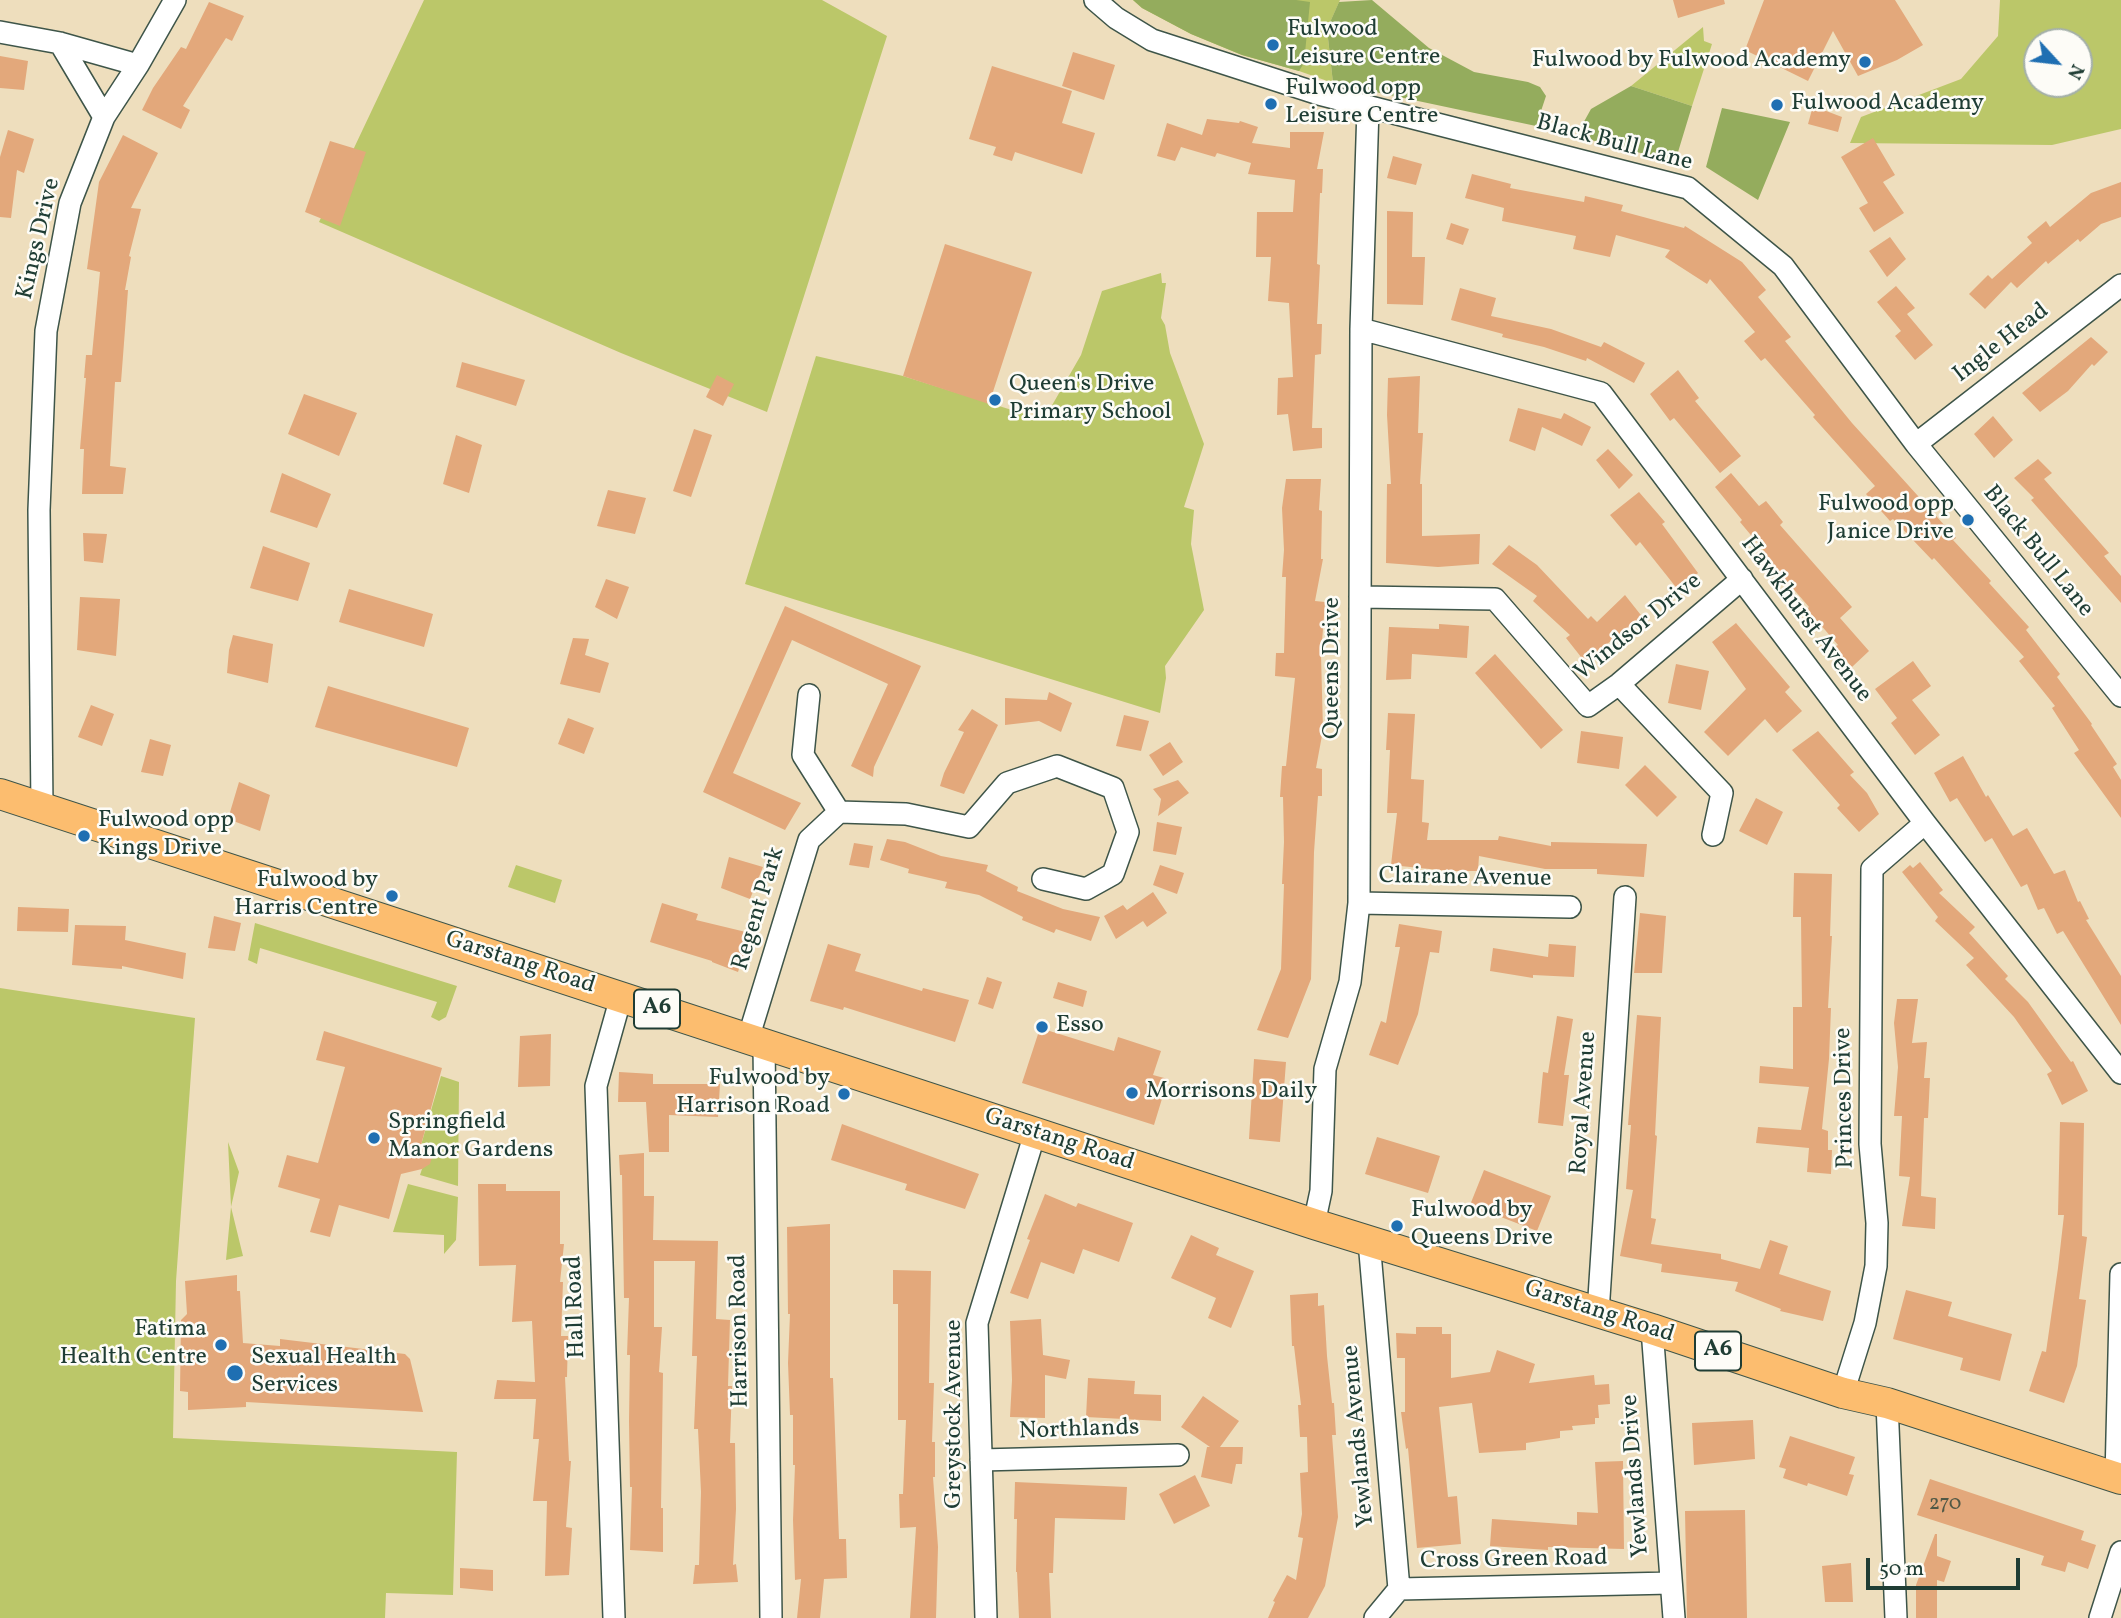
<!DOCTYPE html>
<html>
<head>
<meta charset="utf-8">
<style>
	body { margin:0 }
	#map { position:relative; width:2121px; height:1618px; overflow:hidden; background:#eedebd; font-family:Vollkorn,serif }
	canvas { display:block }
	.north { position:absolute; left:2023px; top:28px; width:70px; height:70px; box-sizing:border-box; background:#fdfcf7; border:2px solid #a4b0a9; border-radius:50%; rotate:117deg; font-size:19px; font-weight:700; line-height:28px; text-align:center; color:#1f3d34 }
	.north::after { content:''; display:block; margin:auto; width:24px; height:32px; background:#1f6fb2; clip-path:polygon(50% 0,100% 100%,50% 72%,0 100%) }
	.scale { position:absolute; left:1866px; top:1558px; width:154px; height:32px; box-sizing:border-box; border:4px solid #1f3d34; border-top:0; padding-left:9px; font-size:21px; line-height:24px; white-space:nowrap; color:#1f3d34; -webkit-text-stroke:5px #fdfcf7; paint-order:stroke }
</style>
</head>
<body>
<div id="map">
<canvas width="2121" height="1618"></canvas>
<div class="north">N</div>
<div class="scale">50 m</div>
</div>
<script>
const ctx = document.querySelector('canvas').getContext('2d');
ctx.lineJoin = 'round';
function fill(path, color) {
  ctx.fillStyle = color;
  ctx.fill(path, 'evenodd');
}
function shape(rows) {
  const path = new Path2D();
  for (const r of rows) {
    path.moveTo(r[0], r[1]);
    for (let i = 2; i < r.length; i += 2) path.lineTo(r[i], r[i + 1]);
  }
  return path;
}
function trace(path, color, width, dash) {
  ctx.strokeStyle = color;
  ctx.lineWidth = width;
  ctx.lineCap = dash ? 'butt' : 'round';
  ctx.setLineDash(dash || []);
  ctx.stroke(path);
}
function drawText(font, color, halo, rows, align = 'center') {
  ctx.font = font + ' Vollkorn,serif';
  ctx.lineWidth = 5;
  ctx.setLineDash([]);
  ctx.textBaseline = 'middle';
  ctx.strokeStyle = halo;
  ctx.fillStyle = color;
  for (const [text, x, y, turn = 0] of rows) {
    ctx.save();
    ctx.translate(x, y);
    ctx.rotate((+turn || 0) * Math.PI / 180);
    ctx.textAlign = isNaN(turn) ? turn : align;
    if (halo) ctx.strokeText(text, 0, 0);
    ctx.fillText(text, 0, 0);
    ctx.restore();
  }
}
const green = shape([
	[424,0,822,0,887,36,767,412,621,353,319,222],
	[1133,0,1340,0,1327,29,1333,83,1299,71,1242,55,1191,34,1142,8],
	[2000,0,2121,0,2121,129,2052,145,1850,143,1861,117,1961,79,1998,36],
	[2037,42,2079,42,2079,84,2037,84],
	[1703,27,1704,41,1712,44,1692,106,1631,86],
	[1161,273,1162,283,1166,283,1161,318,1165,325,1170,353,1204,444,1184,507,1194,510,1191,544,1204,610,1165,666,1166,678,1160,713,745,584,816,356,903,376,1031,416,1047,414,1081,355,1102,291],
	[516,865,562,880,555,903,508,887],
	[255,923,457,986,446,1017,439,1021,431,1017,437,1002,260,948,257,964,248,960],
	[0,988,195,1018,176,1281,173,1438,457,1452,453,1595,386,1593,385,1618,0,1618],
	[441,1076,459,1082,458,1186,420,1175,429,1148,421,1145],
	[228,1142,239,1172,231,1207,243,1256,226,1260,231,1207],
	[408,1184,458,1197,456,1240,444,1254,444,1235,393,1232]
]);
const forest = shape([
	[1133,0,1296,0,1310,2,1304,63,1299,71,1242,55,1191,34,1142,8],
	[1372,0,1429,48,1474,72,1528,82,1540,87,1546,96,1536,126,1333,83,1327,29,1339,2],
	[1631,86,1692,106,1675,162,1576,136,1591,109],
	[1722,108,1790,122,1758,200,1706,167]
]);
const building = shape([
	[1673,0,1724,0,1725,4,1678,18],
	[1764,0,1895,0,1923,45,1897,60,1858,76,1833,31,1808,81,1745,50],
	[209,2,244,16,232,41,226,38,183,106,190,110,181,129,142,110,153,88,181,47,186,49],
	[1073,52,1115,65,1104,100,1062,86],
	[0,56,28,61,24,90,0,88],
	[992,66,1072,91,1062,123,1095,133,1082,174,1015,152,1012,161,993,155,996,147,969,139],
	[1813,106,1842,117,1838,132,1808,124],
	[1207,119,1239,123,1240,121,1258,127,1252,143,1290,148,1290,132,1324,132,1317,169,1323,169,1322,193,1320,193,1317,264,1320,265,1317,324,1322,324,1321,354,1315,355,1312,428,1322,428,1322,448,1293,451,1288,414,1277,415,1278,378,1293,377,1289,303,1268,301,1271,257,1256,257,1257,212,1293,212,1295,180,1248,174,1251,163,1217,153,1215,157,1181,147,1175,161,1157,156,1167,123,1202,135],
	[8,130,34,139,24,173,17,170,11,218,0,217,0,157],
	[123,135,158,153,131,208,141,209,129,256,131,257,125,290,128,290,123,356,121,382,115,382,110,466,126,468,123,494,82,494,84,449,80,449,86,378,84,378,86,355,92,355,100,272,87,269,99,182],
	[1873,138,1895,175,1883,182,1904,213,1874,232,1859,208,1868,203,1841,157],
	[330,141,366,152,340,226,305,212],
	[1393,156,1422,164,1416,185,1387,178],
	[1472,174,1511,184,1510,188,1584,202,1585,196,1623,205,1621,211,1684,228,1685,226,1742,262,1766,290,1758,297,1791,337,1785,341,1852,423,1956,538,1953,540,1991,581,1989,583,2029,627,2026,630,2060,674,2057,677,2092,724,2091,725,2117,764,2113,767,2121,780,2121,818,2074,753,2079,750,2052,708,2055,706,2019,661,2024,657,1934,558,1932,560,1893,519,1890,521,1866,494,1875,486,1813,417,1815,415,1765,358,1761,361,1744,341,1755,332,1710,279,1707,284,1665,257,1670,250,1616,235,1610,257,1573,249,1576,236,1502,221,1504,208,1465,198],
	[2121,182,2121,217,2101,224,2080,242,2078,239,2048,264,2046,261,2017,288,2011,282,1985,309,1969,294,1988,275,1992,279,2032,243,2027,237,2046,221,2050,227,2091,193],
	[1387,211,1413,212,1412,257,1425,257,1423,305,1387,304],
	[1451,223,1469,229,1463,245,1446,239],
	[1890,237,1906,259,1887,277,1869,251],
	[945,244,1032,272,989,404,903,376],
	[1896,286,1915,308,1907,314,1933,345,1915,360,1895,336,1901,331,1877,302],
	[1460,288,1496,298,1491,316,1551,329,1601,347,1604,342,1645,363,1634,383,1587,358,1586,361,1544,347,1502,337,1503,334,1451,320],
	[2091,337,2108,352,2094,366,2092,364,2068,391,2040,412,2022,393],
	[462,362,525,380,516,406,456,387],
	[1678,370,1699,398,1695,401,1741,456,1720,473,1674,418,1670,421,1650,394],
	[717,375,734,384,723,406,706,397],
	[1420,376,1418,433,1423,433,1420,484,1422,484,1422,536,1480,534,1479,564,1438,567,1386,563,1387,484,1391,484,1387,415,1388,378],
	[304,394,357,413,339,456,288,434],
	[1518,408,1561,419,1564,413,1591,427,1582,446,1542,427,1535,451,1509,441],
	[1993,416,2013,440,1994,458,1974,434],
	[694,429,712,435,691,497,673,491],
	[456,435,482,445,469,493,443,484],
	[1608,449,1633,475,1619,489,1596,460],
	[2038,459,2052,473,2044,479,2109,553,2104,556,2121,576,2121,603,2031,500,2034,498,2014,478],
	[282,473,331,494,317,528,270,512],
	[1731,473,1759,506,1766,501,1783,522,1780,525,1852,607,1840,618,1869,651,1852,667,1834,647,1838,645,1807,609,1809,607,1763,554,1765,552,1740,522,1742,520,1715,487],
	[1286,479,1321,479,1319,510,1322,511,1321,559,1323,559,1315,601,1325,602,1321,655,1323,730,1316,768,1322,769,1322,796,1318,796,1314,852,1311,979,1288,1038,1257,1030,1281,969,1284,884,1282,884,1284,842,1283,797,1280,797,1282,766,1286,766,1295,678,1275,676,1276,653,1284,653,1286,577,1282,577,1284,550,1282,508],
	[608,490,646,498,635,534,597,526],
	[1639,492,1665,522,1662,524,1698,573,1679,591,1640,542,1636,546,1610,515],
	[83,533,107,534,103,563,84,561],
	[1509,545,1537,565,1588,619,1591,616,1597,622,1625,595,1644,619,1627,634,1623,631,1585,662,1566,638,1570,635,1533,601,1537,596,1492,564],
	[263,546,310,563,298,601,250,588],
	[606,579,629,587,617,619,595,607],
	[349,589,433,614,424,647,339,622],
	[80,597,120,599,116,656,77,650],
	[785,606,921,666,874,767,873,777,851,766,888,684,792,640,733,773,801,803,785,830,703,792],
	[1736,623,1790,687,1785,692,1802,711,1777,733,1765,719,1728,756,1704,732,1746,689,1712,642],
	[1439,624,1469,626,1467,658,1412,654,1411,679,1386,680,1389,627,1439,629],
	[233,635,273,644,268,683,227,673,229,650],
	[573,638,589,639,585,655,609,663,600,693,560,684],
	[1495,654,1563,730,1541,749,1475,673],
	[1913,661,1931,686,1912,700,1940,735,1915,755,1891,723,1897,718,1875,689],
	[1676,664,1709,671,1701,710,1668,703],
	[328,686,469,728,457,767,315,727],
	[1049,692,1072,703,1061,732,1039,721,1005,725,1005,698,1047,700],
	[91,705,114,714,102,746,78,737],
	[972,709,998,725,964,794,940,786,944,773,964,732,958,730],
	[1388,713,1415,714,1411,779,1424,780,1422,822,1429,823,1427,840,1498,840,1499,836,1551,846,1551,842,1647,844,1644,877,1597,874,1597,869,1545,869,1479,856,1478,871,1449,871,1391,865,1397,813,1387,813,1390,750,1386,750],
	[1124,715,1149,721,1141,751,1116,746],
	[568,718,594,728,584,754,558,744],
	[1581,731,1623,737,1619,769,1577,763],
	[1818,731,1854,772,1850,775,1867,793,1879,814,1859,832,1837,808,1840,805,1792,750],
	[150,739,171,745,163,776,141,772],
	[1170,742,1183,762,1163,776,1149,755],
	[1963,756,1986,797,1988,795,2013,836,2027,828,2054,874,2065,870,2078,902,2080,901,2089,919,2086,920,2121,976,2121,1025,2063,931,2057,934,2044,908,2038,910,2027,884,2021,887,1992,838,1985,842,1957,798,1950,802,1934,773],
	[1645,765,1677,797,1657,817,1625,785],
	[1178,780,1189,793,1158,816,1161,799,1153,789],
	[239,782,270,795,260,831,228,819],
	[1756,798,1783,812,1767,845,1739,831],
	[1157,822,1182,827,1176,855,1153,851],
	[887,839,905,842,941,856,988,865,986,871,1018,887,1017,891,1063,909,1100,917,1091,941,1056,929,1054,933,1022,920,1023,917,979,895,945,888,947,882,908,873,909,869,880,860],
	[854,843,873,846,869,868,849,865],
	[729,857,763,867,750,899,721,888],
	[1920,862,1943,890,1939,893,1975,927,1969,933,2008,976,2005,979,2028,1002,2071,1062,2073,1061,2088,1091,2062,1105,2047,1074,2052,1071,2014,1017,1966,965,1974,958,1935,921,1938,917,1902,872,1910,865,1913,868],
	[1160,865,1184,873,1177,894,1153,885],
	[1794,873,1832,874,1830,936,1832,936,1828,1008,1831,1008,1829,1059,1822,1129,1828,1131,1828,1150,1832,1150,1831,1174,1807,1172,1809,1148,1756,1143,1758,1127,1801,1130,1809,1087,1759,1083,1760,1066,1793,1069,1793,1007,1802,1007,1801,917,1793,917],
	[1153,892,1167,913,1147,927,1143,921,1116,939,1104,916,1123,905,1127,910],
	[662,903,698,914,696,920,750,933,738,972,712,962,712,961,650,942],
	[18,907,69,909,68,932,17,931],
	[1640,913,1666,916,1662,973,1634,973],
	[214,916,241,923,235,951,208,948],
	[1399,924,1442,931,1439,953,1430,952,1418,1014,1398,1065,1369,1055,1381,1021,1386,1023,1400,947,1395,947],
	[75,925,126,926,125,940,186,953,183,979,122,966,122,969,72,965],
	[828,944,861,954,855,971,922,991,923,988,969,1000,955,1042,844,1007,843,1010,810,1001],
	[1549,944,1576,946,1574,977,1533,975,1533,978,1490,971,1493,948,1548,957],
	[987,977,1002,982,993,1009,978,1004],
	[1058,982,1087,991,1083,1007,1053,998],
	[1897,999,1918,999,1912,1043,1927,1042,1924,1078,1930,1078,1928,1118,1924,1118,1921,1196,1936,1198,1935,1229,1902,1226,1910,1177,1899,1176,1902,1116,1894,1116,1898,1067,1894,1023],
	[1637,1015,1661,1017,1655,1135,1657,1136,1651,1218,1656,1219,1651,1244,1721,1254,1721,1259,1760,1269,1770,1240,1788,1246,1779,1274,1831,1291,1823,1321,1780,1311,1781,1309,1735,1291,1738,1282,1661,1272,1662,1264,1620,1256,1633,1190,1626,1189,1631,1125,1628,1125],
	[1557,1016,1573,1019,1564,1075,1569,1075,1563,1126,1538,1123,1543,1072,1548,1073],
	[1040,1028,1114,1051,1118,1037,1161,1051,1153,1075,1168,1079,1154,1125,1022,1083],
	[324,1031,442,1068,421,1145,429,1148,432,1157,430,1164,422,1169,401,1174,389,1219,339,1205,330,1237,310,1232,320,1199,278,1187,287,1155,318,1163,345,1067,316,1060],
	[551,1034,550,1086,518,1087,520,1036],
	[1254,1059,1286,1062,1280,1142,1249,1139],
	[619,1072,653,1074,653,1084,720,1084,718,1117,669,1115,669,1152,649,1152,646,1102,618,1102],
	[2060,1122,2084,1123,2082,1236,2087,1237,2079,1299,2086,1300,2077,1366,2064,1403,2029,1391,2042,1351,2046,1352,2058,1268,2064,1215,2058,1215],
	[842,1124,979,1174,965,1209,905,1190,907,1184,831,1160],
	[1377,1137,1440,1156,1428,1193,1365,1174],
	[644,1153,644,1196,654,1196,653,1240,718,1241,716,1319,730,1320,728,1386,732,1386,730,1443,735,1443,736,1509,733,1565,736,1564,738,1582,693,1584,695,1565,699,1565,701,1492,698,1429,694,1429,697,1356,692,1356,695,1261,654,1261,654,1327,662,1327,659,1372,663,1373,661,1508,663,1508,663,1552,630,1550,632,1487,630,1487,629,1421,630,1355,627,1355,629,1298,624,1298,622,1175,620,1175,619,1155],
	[1484,1170,1551,1196,1537,1231,1470,1205],
	[478,1184,506,1184,506,1191,560,1191,560,1244,564,1244,560,1282,563,1282,561,1336,568,1336,567,1377,565,1377,569,1461,571,1461,566,1527,572,1528,569,1575,545,1576,547,1501,533,1501,539,1439,533,1439,536,1399,494,1399,497,1380,535,1382,532,1321,512,1322,516,1265,479,1266],
	[1045,1194,1076,1207,1078,1203,1133,1223,1119,1262,1083,1249,1074,1274,1041,1262,1028,1299,1010,1293,1030,1240,1027,1239],
	[830,1224,830,1378,833,1378,839,1539,846,1539,847,1578,824,1579,820,1618,797,1618,801,1579,795,1580,793,1520,795,1465,793,1465,793,1415,790,1415,788,1363,790,1314,788,1314,787,1227],
	[1191,1235,1219,1248,1216,1255,1254,1271,1231,1328,1208,1318,1216,1298,1171,1278],
	[893,1270,931,1271,929,1383,934,1383,932,1442,935,1442,935,1477,933,1477,938,1547,936,1618,910,1618,916,1527,900,1528,899,1494,903,1494,906,1420,898,1420,898,1304,893,1304],
	[237,1275,237,1291,240,1291,243,1343,280,1346,280,1339,405,1354,410,1359,423,1412,246,1402,246,1407,188,1410,188,1392,180,1391,181,1320,187,1314,185,1281],
	[1906,1290,1952,1302,1948,1316,2012,1334,2000,1381,1960,1370,1963,1358,1893,1339],
	[1318,1293,1318,1306,1324,1305,1327,1356,1332,1403,1334,1403,1336,1435,1332,1435,1338,1517,1325,1586,1308,1618,1268,1618,1275,1602,1273,1601,1287,1575,1296,1580,1303,1538,1298,1537,1302,1514,1300,1473,1308,1472,1307,1437,1300,1437,1298,1405,1301,1405,1294,1346,1292,1346,1290,1295],
	[1041,1319,1043,1355,1070,1360,1066,1379,1045,1375,1045,1418,1010,1417,1012,1380,1010,1321],
	[1416,1327,1442,1327,1442,1334,1451,1334,1451,1378,1490,1372,1497,1350,1535,1364,1529,1383,1594,1375,1595,1385,1609,1384,1610,1404,1598,1405,1599,1418,1595,1418,1595,1424,1572,1426,1573,1430,1560,1431,1560,1438,1526,1443,1526,1450,1479,1453,1472,1403,1439,1407,1448,1497,1457,1496,1461,1544,1417,1548,1408,1448,1406,1449,1401,1412,1405,1412,1405,1358,1397,1358,1396,1333,1416,1334],
	[1088,1378,1135,1381,1134,1394,1161,1395,1161,1421,1086,1417],
	[1203,1396,1239,1421,1220,1447,1243,1447,1242,1464,1236,1464,1232,1484,1201,1477,1207,1447,1210,1447,1181,1427],
	[1753,1420,1755,1459,1694,1465,1692,1423],
	[1790,1436,1855,1457,1849,1474,1854,1475,1847,1496,1808,1483,1807,1486,1783,1478,1786,1469,1779,1467],
	[1623,1461,1624,1549,1548,1547,1548,1550,1490,1546,1492,1519,1577,1525,1577,1512,1598,1513,1595,1462],
	[1195,1475,1210,1506,1174,1524,1159,1494],
	[1930,1479,2084,1531,2081,1540,2096,1545,2088,1569,2068,1562,2065,1572,2041,1565,2044,1556,1917,1515],
	[1015,1482,1127,1487,1125,1520,1055,1518,1053,1573,1049,1573,1051,1618,1019,1618,1017,1572,1016,1572,1017,1519,1014,1519],
	[1745,1510,1747,1618,1687,1618,1685,1511],
	[1935,1534,1937,1534,1937,1556,1951,1561,1944,1582,1937,1580,1937,1618,1916,1618,1916,1585],
	[1851,1563,1853,1602,1825,1602,1822,1566],
	[460,1568,493,1570,493,1591,460,1588]
]);
const minor = shape([
	[1095,0,1116,18,1152,40,1319,94,1688,188,1783,266,1916,444,2121,696],
	[0,32,60,43,138,65],
	[60,43,104,117],
	[1361,329,1601,393,1925,823,2121,1073],
	[1916,444,2121,285],
	[1360,597,1495,599,1588,706,1619,684,1742,579],
	[1619,684,1722,793,1713,835],
	[809,695,803,755,839,812],
	[42,808,39,510,46,331,70,203,104,117,138,65,175,0],
	[1359,903,1570,907],
	[748,1039,809,840,839,812,906,814,969,827,1007,783,1057,766,1113,788,1128,832,1113,874,1086,889,1043,879],
	[764,1044,771,1618],
	[1314,1224,1321,1191,1325,1069,1350,982,1359,903,1361,329,1368,108],
	[1369,1241,1399,1589,1375,1618],
	[1598,1313,1625,897],
	[1652,1329,1674,1618],
	[1843,1393,1865,1323,1876,1266,1877,1223,1870,1144,1872,869,1925,823],
	[1887,1403,1896,1618],
	[981,1460,1178,1455],
	[2116,1477,2121,1274],
	[1399,1589,1671,1583],
	[614,1618,596,1086,621,997],
	[986,1618,977,1323,1035,1133],
	[2100,1618,2121,1552]
]);
const highway = shape([
	[0,794,1314,1224,1652,1329,1843,1393,1887,1403,2121,1479]
]);
const markers = [
	[1273,45,7,"#1f6fb2"],
	[1865,62,7,"#1f6fb2"],
	[1271,104,7,"#1f6fb2"],
	[1777,105,7,"#1f6fb2"],
	[995,400,7,"#1f6fb2"],
	[1968,520,7,"#1f6fb2"],
	[84,836,7,"#1f6fb2"],
	[392,896,7,"#1f6fb2"],
	[1042,1027,7,"#1f6fb2"],
	[1132,1093,7,"#1f6fb2"],
	[844,1094,7,"#1f6fb2"],
	[374,1138,7,"#1f6fb2"],
	[1397,1226,7,"#1f6fb2"],
	[221,1345,7,"#1f6fb2"],
	[235,1373,9,"#1f6fb2"]
];
const numberNames = [
	["270",1945,1505]
];
const shields = [
	[657,1009,46],
	[1718,1351,46]
];
const shieldNames = [
	["A6",657,1009],
	["A6",1718,1351]
];
const poiNames = [
	["Fulwood",1287,31],
	["Leisure Centre",1287,59],
	["Fulwood by Fulwood Academy",1851,62,"right"],
	["Fulwood opp",1285,90],
	["Leisure Centre",1285,118],
	["Fulwood Academy",1791,105],
	["Queen's Drive",1009,386],
	["Primary School",1009,414],
	["Fulwood opp",1954,506,"right"],
	["Janice Drive",1954,534,"right"],
	["Fulwood opp",98,822],
	["Kings Drive",98,850],
	["Fulwood by",378,882,"right"],
	["Harris Centre",378,910,"right"],
	["Esso",1056,1027],
	["Fulwood by",830,1080,"right"],
	["Harrison Road",830,1108,"right"],
	["Morrisons Daily",1146,1093],
	["Springfield",388,1124],
	["Manor Gardens",388,1152],
	["Fulwood by",1411,1212],
	["Queens Drive",1411,1240],
	["Fatima",207,1331,"right"],
	["Health Centre",207,1359,"right"],
	["Sexual Health",251,1359],
	["Services",251,1387]
];
const streetNames = [
	["Black Bull Lane",1614,144,15],
	["Kings Drive",40,239,-77],
	["Ingle Head",2002,344,-38],
	["Black Bull Lane",2037,552,51],
	["Hawkhurst Avenue",1805,620,53],
	["Windsor Drive",1639,628,-39],
	["Queens Drive",1334,668,-90],
	["Clairane Avenue",1465,879,1],
	["Regent Park",760,909,-73],
	["Garstang Road",520,964,18],
	["Princes Drive",1846,1098,-91],
	["Royal Avenue",1585,1103,-86],
	["Garstang Road",1059,1141,18],
	["Hall Road",577,1307,-92],
	["Garstang Road",1599,1313,18],
	["Harrison Road",741,1331,-91],
	["Greystock Avenue",956,1414,-90],
	["Northlands",1079,1431,-2],
	["Yewlands Avenue",1360,1436,-95],
	["Yewlands Drive",1637,1476,-94],
	["Cross Green Road",1514,1561,-1]
];
fill(green, '#bbc769');
fill(forest, '#94ac5d');
fill(building, '#e3a87b');
trace(minor, '#3e5549', 24);
trace(highway, '#3e5549', 32);
trace(minor, '#fff', 21);
trace(highway, '#fcbd6f', 30);
for (const [x, y, r, color] of markers) {
  const dot = new Path2D();
  dot.arc(x, y, r, 0, 2 * Math.PI);
  ctx.fillStyle = color;
  ctx.fill(dot);
  trace(dot, '#fdfcf7', 2.5);
}
drawText('21px', '#505846', null, numberNames);
for (const [x, y, w] of shields) {
  const box = new Path2D();
  box.roundRect(x - w / 2, y - 19.5, w, 39, 5);
  ctx.fillStyle = '#fdfcf7';
  ctx.fill(box);
  trace(box, '#1f3d34', 2);
}
drawText('bold 23px', '#1f3d34', null, shieldNames);
drawText('24px', '#1f3d34', '#fdfcf7', poiNames, 'left');
drawText('24px', '#1f3d34', '#fdfcf7', streetNames);
</script>
</body>
</html>
